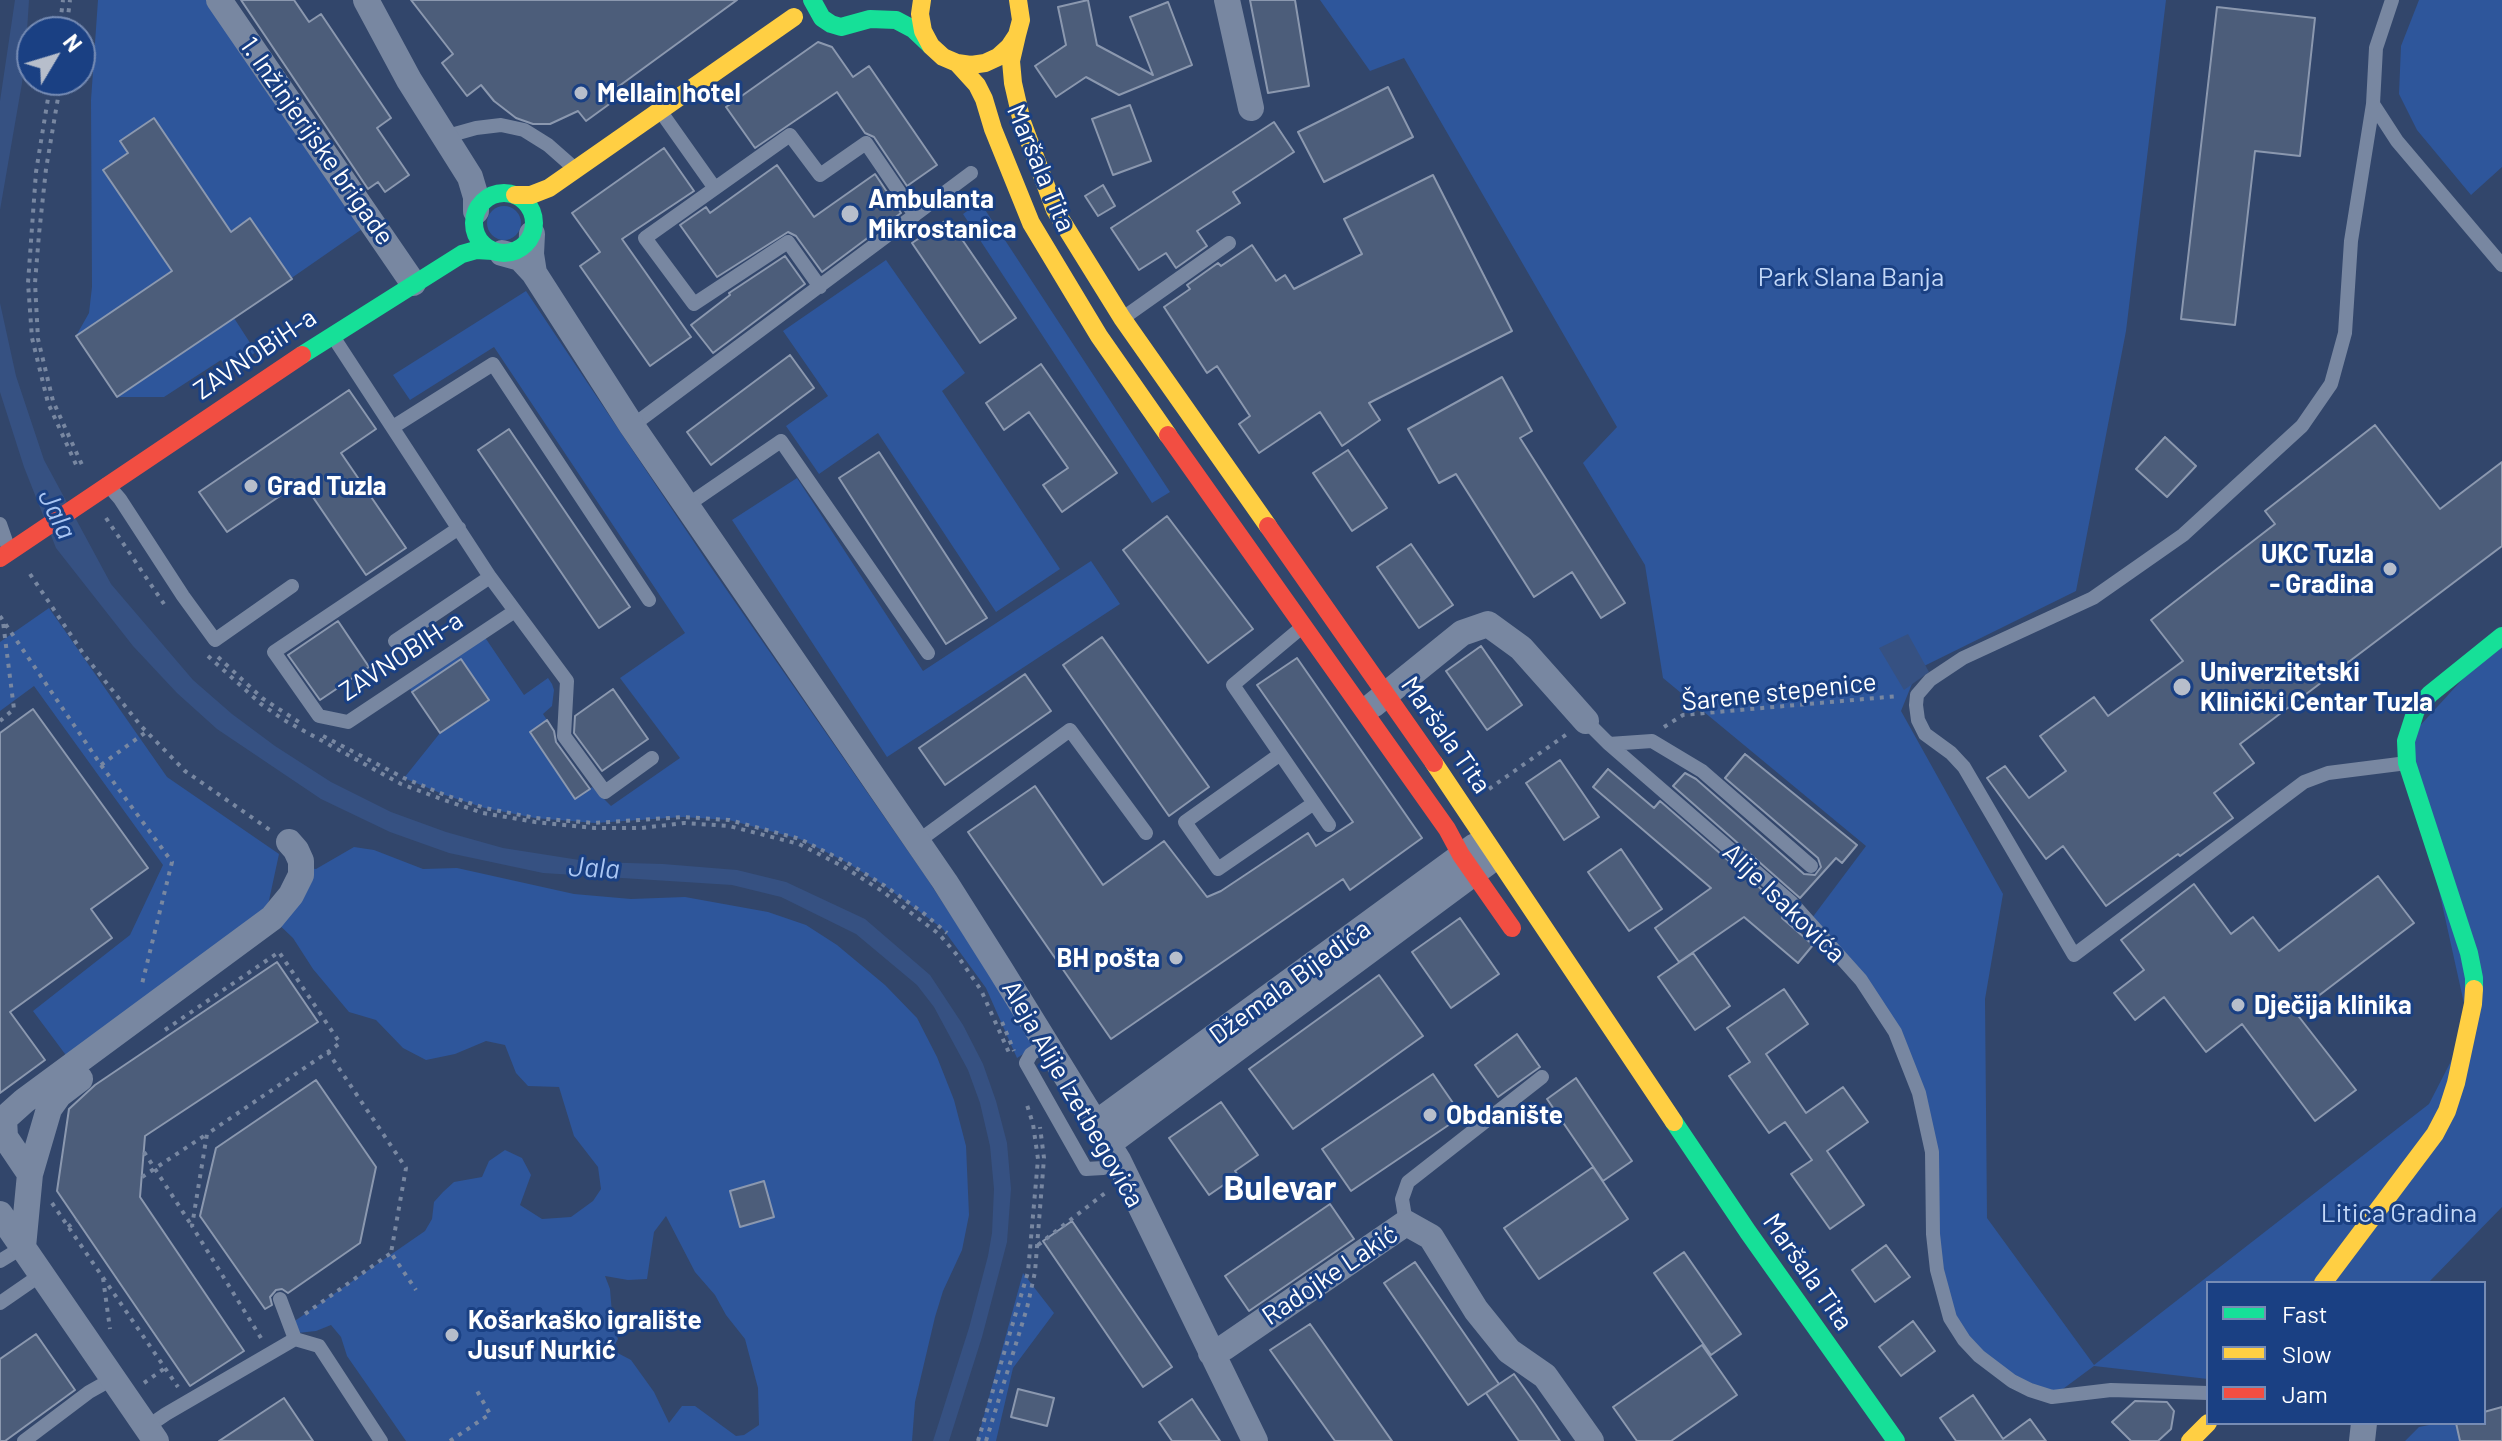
<!DOCTYPE html>
<html>
<head>
<meta charset="utf-8">
<style>
	body { margin:0 }
	#map { position:relative; width:2502px; height:1441px; overflow:hidden; background:#32466b; font-family:Barlow,sans-serif }
	canvas { display:block }
	.legend { position:absolute; left:2206px; top:1281px; width:280px; height:144px; box-sizing:border-box; background:#1a4083; border:2px solid #768cb5; margin:0; padding:10px 14px; list-style:none; font-size:24px; color:#fff }
	.legend li { display:flex; align-items:center; gap:16px; height:40px }
	.legend b { width:40px; border:2px solid #768cb5 }
	.north { position:absolute; left:16px; top:16px; width:80px; height:80px; box-sizing:border-box; background:#1a4083; border:2px solid #768cb5; border-radius:50%; rotate:52deg; font-size:22px; font-weight:700; line-height:32px; text-align:center; color:#fff }
	.north::after { content:''; display:block; margin:auto; width:28px; height:36px; background:#b7becb; clip-path:polygon(50% 0,100% 100%,50% 72%,0 100%) }
</style>
</head>
<body>
<div id="map">
<canvas width="2502" height="1441"></canvas>
<ul class="legend">
<li><b style="height:10px;background:#16e098"></b>Fast</li>
<li><b style="height:10px;background:#ffcf43"></b>Slow</li>
<li><b style="height:10px;background:#f24e42"></b>Jam</li>
</ul>
<div class="north">N</div>
</div>
<script>
const ctx = document.querySelector('canvas').getContext('2d');
ctx.lineJoin = 'round';
function fill(path, color) {
  ctx.fillStyle = color;
  ctx.fill(path, 'evenodd');
}
function shape(rows) {
  const path = new Path2D();
  for (const r of rows) {
    if (r.length === 3) {
      path.moveTo(r[0] + r[2], r[1]);
      path.arc(r[0], r[1], r[2], 0, 2 * Math.PI);
      continue;
    }
    path.moveTo(r[0], r[1]);
    for (let i = 2; i < r.length; i += 2) path.lineTo(r[i], r[i + 1]);
  }
  return path;
}
function trace(path, color, width, dash) {
  ctx.strokeStyle = color;
  ctx.lineWidth = width;
  ctx.lineCap = dash ? 'butt' : 'round';
  ctx.setLineDash(dash || []);
  ctx.stroke(path);
}
function drawText(font, color, halo, rows, align = 'center') {
  ctx.font = font + ' Barlow,sans-serif';
  ctx.lineWidth = 6;
  ctx.setLineDash([]);
  ctx.textBaseline = 'middle';
  ctx.strokeStyle = halo;
  ctx.fillStyle = color;
  for (const [text, x, y, turn = 0] of rows) {
    ctx.save();
    ctx.translate(x, y);
    ctx.rotate((+turn || 0) * Math.PI / 180);
    ctx.textAlign = isNaN(turn) ? turn : align;
    if (halo) ctx.strokeText(text, 0, 0);
    ctx.fillText(text, 0, 0);
    ctx.restore();
  }
}
const green = shape([
	[98,0,207,0,365,227,234,318,256,352,229,371,221,360,164,397,117,397,76,336,89,313,92,287,91,100],
	[1320,0,2166,0,2126,331,2076,591,1918,669,1901,711,2003,894,1985,999,1987,1218,2094,1365,2429,1104,2469,1026,2406,741,2502,636,2502,1207,2428,1283,2208,1283,2208,1379,2094,1366,2052,1397,2030,1390,1964,1340,1937,1270,1932,1152,1895,1032,1809,922,1866,846,1663,678,1645,565,1583,463,1617,427,1404,58,1370,71],
	[2419,0,2502,0,2502,167,2471,195,2417,130,2399,94,2401,46],
	[980,202,1170,492,1152,503,963,214],
	[504,223,17],
	[886,260,965,373,942,391,1060,569,996,612,878,433,819,474,786,426,828,396,783,331],
	[526,291,710,566,926,877,1036,1046,1017,1058,986,988,943,929,885,886,846,862,800,839,729,820,683,817,595,823,535,818,485,808,445,795,404,778,440,733,406,683,482,633,524,695,548,678,552,684,554,690,552,706,543,714,547,720,530,733,575,799,592,787,611,806,680,758,620,678,685,633,494,347,410,400,393,375],
	[797,478,923,671,1091,561,1120,604,887,757,732,520],
	[49,608,167,777,279,854,265,919,71,1062,33,1011,130,935,163,865,34,686,0,711,0,642],
	[354,847,374,850,423,869,457,868,574,894,631,899,685,897,768,912,806,925,837,945,885,985,917,1018,937,1057,954,1100,966,1146,969,1215,962,1250,943,1291,935,1317,915,1402,912,1441,406,1441,347,1356,341,1337,331,1325,316,1331,297,1333,286,1327,425,1231,432,1219,434,1202,443,1192,454,1182,482,1177,489,1161,505,1150,522,1158,531,1175,520,1205,542,1219,571,1217,593,1201,601,1189,598,1167,574,1136,559,1087,528,1086,516,1073,505,1045,486,1041,455,1054,426,1060,403,1048,376,1020,349,1012,313,969,293,938,272,918,301,867,316,869],
	[666,1216,695,1272,715,1295,726,1315,745,1339,758,1388,759,1425,744,1435,736,1436,695,1406,682,1406,669,1423,654,1392,631,1360,612,1350,618,1339,613,1326,610,1289,605,1276,628,1280,647,1279,654,1232],
	[1023,1273,1054,1313,1013,1368,996,1441,977,1441],
	[2439,1423,2456,1423,2460,1441,2405,1441,2419,1427]
]);
const water = shape([
	[15,0,29,0,27,31,22,83,0,210,0,101],
	[0,303,16,376,44,460,111,584,193,680,232,714,275,746,331,782,391,812,446,832,503,848,592,862,663,864,737,870,786,882,865,919,930,975,963,1025,983,1064,996,1101,1007,1143,1011,1189,1007,1242,982,1337,949,1441,933,1441,969,1328,988,1256,992,1233,994,1189,990,1146,980,1103,968,1070,934,1007,917,985,856,934,781,897,732,885,543,873,449,853,390,832,321,799,217,729,177,693,133,646,56,548,24,467,0,392],
	[1908,634,1929,672,1904,690,1879,648]
]);
const building = shape([
	[241,0,294,0,309,22,321,14,391,118,377,128,409,175,385,192,378,182,368,189,241,0],
	[411,0,737,0,615,89,619,97,586,121,578,111,550,124,533,124,516,118,494,101,481,85,467,96,442,63,453,54,411,0],
	[1088,0,1097,45,1153,75,1130,17,1168,2,1192,65,1119,95,1086,77,1056,97,1035,66,1066,45,1058,7,1088,0],
	[1250,0,1295,0,1309,86,1268,93,1250,0],
	[2217,7,2315,18,2300,156,2255,151,2235,325,2181,319,2217,7],
	[818,42,832,47,853,77,869,66,937,165,907,186,874,137,865,133,837,92,755,148,726,107,818,42],
	[1388,87,1413,137,1324,182,1298,132,1388,87],
	[1130,105,1151,161,1113,175,1092,119,1130,105],
	[154,118,231,232,250,218,292,279,117,397,76,336,172,271,103,170,128,153,120,141,154,118],
	[1274,122,1294,152,1233,192,1240,203,1197,231,1207,246,1176,268,1166,253,1139,270,1111,228,1274,122],
	[664,148,694,191,622,239,691,337,650,366,580,266,600,252,572,213,664,148],
	[777,165,814,217,875,174,901,213,822,272,796,236,788,232,717,277,680,225,706,207,710,213,777,165],
	[1433,175,1512,331,1369,403,1380,420,1342,446,1320,412,1259,453,1239,424,1250,416,1217,366,1207,373,1164,307,1190,289,1187,285,1218,263,1221,266,1252,245,1276,281,1285,275,1294,289,1362,254,1344,219,1433,175],
	[1103,185,1115,206,1098,216,1085,196,1103,185],
	[948,219,1016,318,980,343,912,243,948,219],
	[785,256,805,284,713,353,691,325,730,295,729,293,785,256],
	[790,355,814,388,711,465,687,432,790,355],
	[1041,364,1117,473,1062,512,1043,485,1068,468,1029,412,1004,430,986,403,1041,364],
	[1502,377,1532,431,1520,438,1625,603,1601,618,1572,572,1534,597,1456,474,1439,483,1408,429,1502,377],
	[349,390,376,429,341,453,406,548,366,575,302,481,227,532,199,492,349,390],
	[2375,425,2440,509,2502,462,2502,546,2240,744,2254,763,2214,793,2233,818,2180,856,2178,854,2106,906,2063,846,2046,859,1987,778,2005,766,2029,798,2066,771,2040,736,2094,697,2108,716,2183,661,2151,620,2275,524,2265,511,2375,425],
	[509,429,630,607,599,628,478,450,509,429],
	[2165,437,2196,466,2167,497,2136,469,2165,437],
	[1348,450,1387,508,1352,531,1313,473,1348,450],
	[879,452,987,618,946,644,839,478,879,452],
	[1167,516,1253,629,1208,663,1123,550,1167,516],
	[1411,544,1453,605,1419,628,1377,567,1411,544],
	[338,621,369,667,320,700,288,655,338,621],
	[1102,637,1209,787,1169,816,1063,665,1102,637],
	[1481,646,1522,705,1487,730,1446,671,1481,646],
	[1297,658,1422,838,1350,890,1343,879,1111,1039,968,832,1035,786,1103,885,1164,841,1207,897,1221,891,1308,833,1316,846,1353,822,1257,685,1297,658],
	[461,659,489,700,440,733,412,692,461,659],
	[1025,674,1051,711,945,785,919,748,1025,674],
	[613,689,648,739,602,771,574,733,575,716,613,689],
	[33,709,148,868,91,909,112,938,10,1012,45,1060,0,1093,0,733,33,709],
	[547,720,554,731,556,742,590,789,575,799,530,732,547,720],
	[1745,754,1857,845,1842,863,1836,858,1800,898,1673,786,1685,773,1696,779,1804,874,1815,875,1821,867,1818,858,1725,778,1745,754],
	[1560,760,1599,817,1564,840,1526,783,1560,760],
	[1608,769,1654,808,1660,801,1784,909,1787,913,1782,918,1813,945,1798,963,1744,917,1679,962,1655,928,1711,888,1593,787,1608,769],
	[1621,849,1662,909,1629,931,1588,872,1621,849],
	[2378,876,2414,923,2296,1013,2356,1090,2315,1121,2242,1024,2206,1052,2164,997,2135,1020,2114,993,2144,970,2121,940,2194,884,2231,934,2253,917,2279,951,2378,876],
	[1460,918,1499,974,1451,1008,1412,952,1460,918],
	[1693,953,1730,1006,1695,1030,1658,977,1693,953],
	[277,962,318,1022,145,1136,140,1197,244,1351,190,1386,57,1191,69,1109,95,1085,277,962],
	[1379,975,1423,1036,1293,1129,1249,1069,1379,975],
	[1784,989,1808,1024,1766,1054,1806,1113,1843,1087,1868,1122,1827,1151,1864,1205,1830,1229,1791,1174,1812,1160,1785,1122,1769,1133,1729,1076,1750,1062,1727,1028,1784,989],
	[1517,1034,1540,1067,1498,1097,1475,1065,1517,1034],
	[1433,1074,1462,1116,1351,1191,1322,1149,1433,1074],
	[1576,1078,1632,1161,1603,1181,1547,1099,1576,1078],
	[316,1080,376,1167,360,1243,288,1293,282,1289,276,1290,270,1297,272,1305,265,1309,200,1216,216,1148,316,1080],
	[1221,1102,1258,1155,1235,1171,1238,1175,1209,1195,1169,1138,1221,1102],
	[1593,1167,1628,1219,1539,1279,1504,1228,1593,1167],
	[764,1181,774,1217,740,1227,730,1191,764,1181],
	[1330,1204,1354,1239,1249,1311,1225,1276,1330,1204],
	[1072,1221,1172,1367,1143,1387,1043,1241,1072,1221],
	[1886,1245,1910,1277,1875,1302,1852,1270,1886,1245],
	[1684,1252,1741,1334,1711,1355,1654,1273,1684,1252],
	[1415,1262,1499,1384,1468,1405,1384,1283,1415,1262],
	[1913,1321,1935,1351,1901,1376,1879,1347,1913,1321],
	[1310,1324,1392,1441,1335,1441,1270,1350,1310,1324],
	[36,1334,75,1390,5,1441,0,1441,0,1359,36,1334],
	[1702,1345,1737,1395,1671,1441,1637,1441,1613,1407,1702,1345],
	[1514,1374,1536,1405,1560,1441,1519,1441,1486,1393,1514,1374],
	[1018,1389,1054,1398,1047,1426,1011,1417,1018,1389],
	[1973,1395,2003,1439,2030,1419,2046,1441,1956,1441,1940,1418,1973,1395],
	[284,1398,313,1441,219,1441,284,1398],
	[1192,1399,1220,1441,1172,1441,1159,1422,1192,1399],
	[2135,1401,2167,1402,2174,1411,2171,1429,2158,1441,2131,1441,2112,1422,2135,1401],
	[2502,1407,2502,1441,2460,1441,2456,1423,2484,1423,2484,1412,2502,1407]
]);
const path = shape([
	[59,32,63,0],
	[66,32,70,0],
	[51,80,36,172,28,283,32,338,48,403,78,469],
	[61,80,46,169,39,234,35,283,38,339,53,401,83,467],
	[106,518,164,604],
	[30,574,85,656,141,726,185,771,270,830],
	[0,616,101,765,172,862,142,984],
	[208,656,261,704,284,720,401,784,444,800,483,813,535,822,594,828,642,828,684,823,729,826,799,844,844,867,882,891,939,934,957,955,981,990,1010,1055],
	[218,657,262,698,302,724],
	[0,721,14,709,3,622],
	[1664,727,1683,715,1899,696],
	[323,736,404,778,445,795,485,808,535,818,594,823,683,817,729,820,800,839,846,862,885,886,922,912,947,933],
	[101,765,146,732],
	[1489,789,1567,734],
	[1002,1022,1014,1051],
	[165,1030,279,952,340,1043,328,1052],
	[144,1152,192,1226],
	[142,1177,207,1134],
	[52,1203,178,1387],
	[68,1227,77,1220],
	[1038,1245,1109,1190],
	[103,1278,110,1329],
	[305,1314,391,1253],
	[261,1338,192,1226,207,1134,328,1052,406,1168,391,1253,416,1290],
	[144,1383,165,1368],
	[450,1441,490,1414,477,1391],
	[978,1441,1028,1272,1038,1159,1033,1124,1027,1105],
	[986,1441,1027,1308,1035,1272,1044,1158,1040,1127]
]);
const lane = shape([
	[2392,0,2376,48,2373,104,2397,141,2502,265],
	[2373,104,2351,241,2345,333,2331,384,2302,426,2183,535,2093,598,1963,658,1930,680,1917,695,1916,705,1918,720,1925,734,1951,753,1964,767,2074,955,2304,782,2328,773,2407,763],
	[661,112,714,187],
	[444,137,476,128,501,125,524,130,548,145,573,167],
	[820,287,788,242,694,304,645,238,790,135,820,175,866,143,915,215],
	[1123,318,1229,243],
	[334,338,490,577,395,641],
	[632,426,971,173],
	[393,427,493,364,649,600],
	[107,484,120,499,183,596,215,640,292,586],
	[686,506,781,441,928,653],
	[0,524,9,550],
	[459,528,274,652,319,716,348,722,515,611],
	[490,577,567,681,564,736,605,792,652,758],
	[1301,628,1233,685,1329,825],
	[1586,721,1609,744,1791,902,1861,980,1895,1032,1919,1093,1932,1152,1933,1234,1937,1270,1950,1318,1964,1340,1979,1356,2012,1381,2030,1390,2052,1397,2111,1390,2208,1393],
	[1609,744,1652,741,1702,771,1811,866],
	[1279,755,1185,822,1218,869,1314,803],
	[917,842,1070,730,1146,833],
	[1046,1044,1031,1054,1026,1063,1086,1169,1103,1168,1118,1160],
	[1406,1223,1402,1199,1408,1182,1542,1077],
	[0,1261,23,1247],
	[280,1299,295,1339],
	[0,1303,42,1274],
	[147,1427,166,1414,295,1339,319,1346,381,1441],
	[24,1441,89,1392,114,1378]
]);
const street = shape([
	[219,0,413,283],
	[366,0,409,80,470,177,476,197,476,211],
	[1227,0,1251,108],
	[532,234,531,254,534,273],
	[502,253,520,258,534,273,632,426,945,882,1000,969,1118,1160,1255,1441],
	[1373,705,1462,633,1488,624,1521,648,1586,721],
	[1095,1124,1475,846],
	[1108,1144,1487,863],
	[30,1174,5,1137,4,1119,24,1101,272,918,291,895,301,875,301,861,296,850,289,842],
	[0,1214,156,1441],
	[23,1247,30,1174,49,1109,59,1095,80,1079],
	[1211,1353,1225,1347,1406,1223,1431,1237,1476,1310,1509,1351,1545,1376,1591,1441],
	[2362,1441,2364,1423]
]);
const fast = shape([
	[812,0,822,18,831,24,841,27,870,19,896,20,913,29,931,46],
	[504,223,30],
	[302,355,462,254,476,250,493,251],
	[2474,989,2474,978,2469,953,2407,763,2406,741,2416,710,2430,694,2502,636],
	[1674,1122,1748,1232,1896,1441]
]);
const slow = shape([
	[922,0,920,14,923,31,931,46,943,57,957,63,971,65,985,63,998,57,1009,47,1017,35,1021,20,1018,0],
	[1017,35,1011,61,1013,83,1022,122,1055,210,1122,318,1268,526],
	[957,63,977,85,984,99,993,129,1031,223,1099,336,1168,435],
	[515,195,531,195,549,188,794,17],
	[1434,763,1674,1122],
	[2323,1283,2435,1134,2447,1111,2456,1083,2473,1004,2474,989],
	[2190,1441,2208,1423]
]);
const jam = shape([
	[1168,435,1447,829,1461,855,1512,928],
	[1268,526,1434,763],
	[0,558,302,355]
]);
const markers = [
	[581,93,8,"#b7becb"],
	[850,214,10,"#b7becb"],
	[251,486,8,"#b7becb"],
	[2390,569,8,"#b7becb"],
	[2182,687,10,"#b7becb"],
	[1176,958,8,"#b7becb"],
	[2238,1005,8,"#b7becb"],
	[1430,1115,8,"#b7becb"],
	[452,1335,8,"#b7becb"]
];
const poiNames = [
	["Mellain hotel",597,93],
	["Ambulanta",868,199],
	["Mikrostanica",868,229],
	["Grad Tuzla",267,486],
	["UKC Tuzla",2374,554,"right"],
	["- Gradina",2374,584,"right"],
	["Univerzitetski",2200,672],
	["Klinički Centar Tuzla",2200,702],
	["BH pošta",1160,958,"right"],
	["Dječija klinika",2254,1005],
	["Obdanište",1446,1115],
	["Košarkaško igralište",468,1320],
	["Jusuf Nurkić",468,1350]
];
const streetNames = [
	["1. Inžinjerijske brigade",317,141,55],
	["Maršala Tita",1041,168,67],
	["ZAVNOBiH-a",255,354,-34],
	["ZAVNOBIH-a",401,656,-33],
	["Šarene stepenice",1779,692,-6],
	["Maršala Tita",1446,735,55],
	["Alije Isakovića",1784,903,44],
	["Džemala Bijedića",1290,982,-36],
	["Aleja Alije Izetbegovića",1073,1094,60],
	["Maršala Tita",1808,1272,55],
	["Radojke Lakić",1330,1275,-34]
];
const parkNames = [
	["Park Slana Banja",1851,277],
	["Litica Gradina",2399,1213]
];
const waterNames = [
	["Jala",57,514,64],
	["Jala",594,868,3]
];
const districtNames = [
	["Bulevar",1280,1189]
];
fill(green, '#2e569b');
fill(water, '#365182');
fill(building, '#4c5d7a');
trace(building, '#8b98af', 2);
trace(path, '#7887a1', 4, [4, 6]);
trace(lane, '#7887a1', 14);
trace(street, '#7887a1', 26);
trace(fast, '#16e098', 18);
trace(slow, '#ffcf43', 18);
trace(jam, '#f24e42', 18);
for (const [x, y, r, color] of markers) {
  const dot = new Path2D();
  dot.arc(x, y, r, 0, 2 * Math.PI);
  ctx.fillStyle = color;
  ctx.fill(dot);
  trace(dot, '#1a4083', 3);
}
drawText('bold 26px', '#fff', '#1a4083', poiNames, 'left');
drawText('26px', '#fff', '#1a4083', streetNames);
drawText('26px', '#c3d8f8', '#1a4083', parkNames);
drawText('italic 28px', '#aac6f3', '#1a4083', waterNames);
drawText('bold 34px', '#fff', '#1a4083', districtNames);
</script>
</body>
</html>
